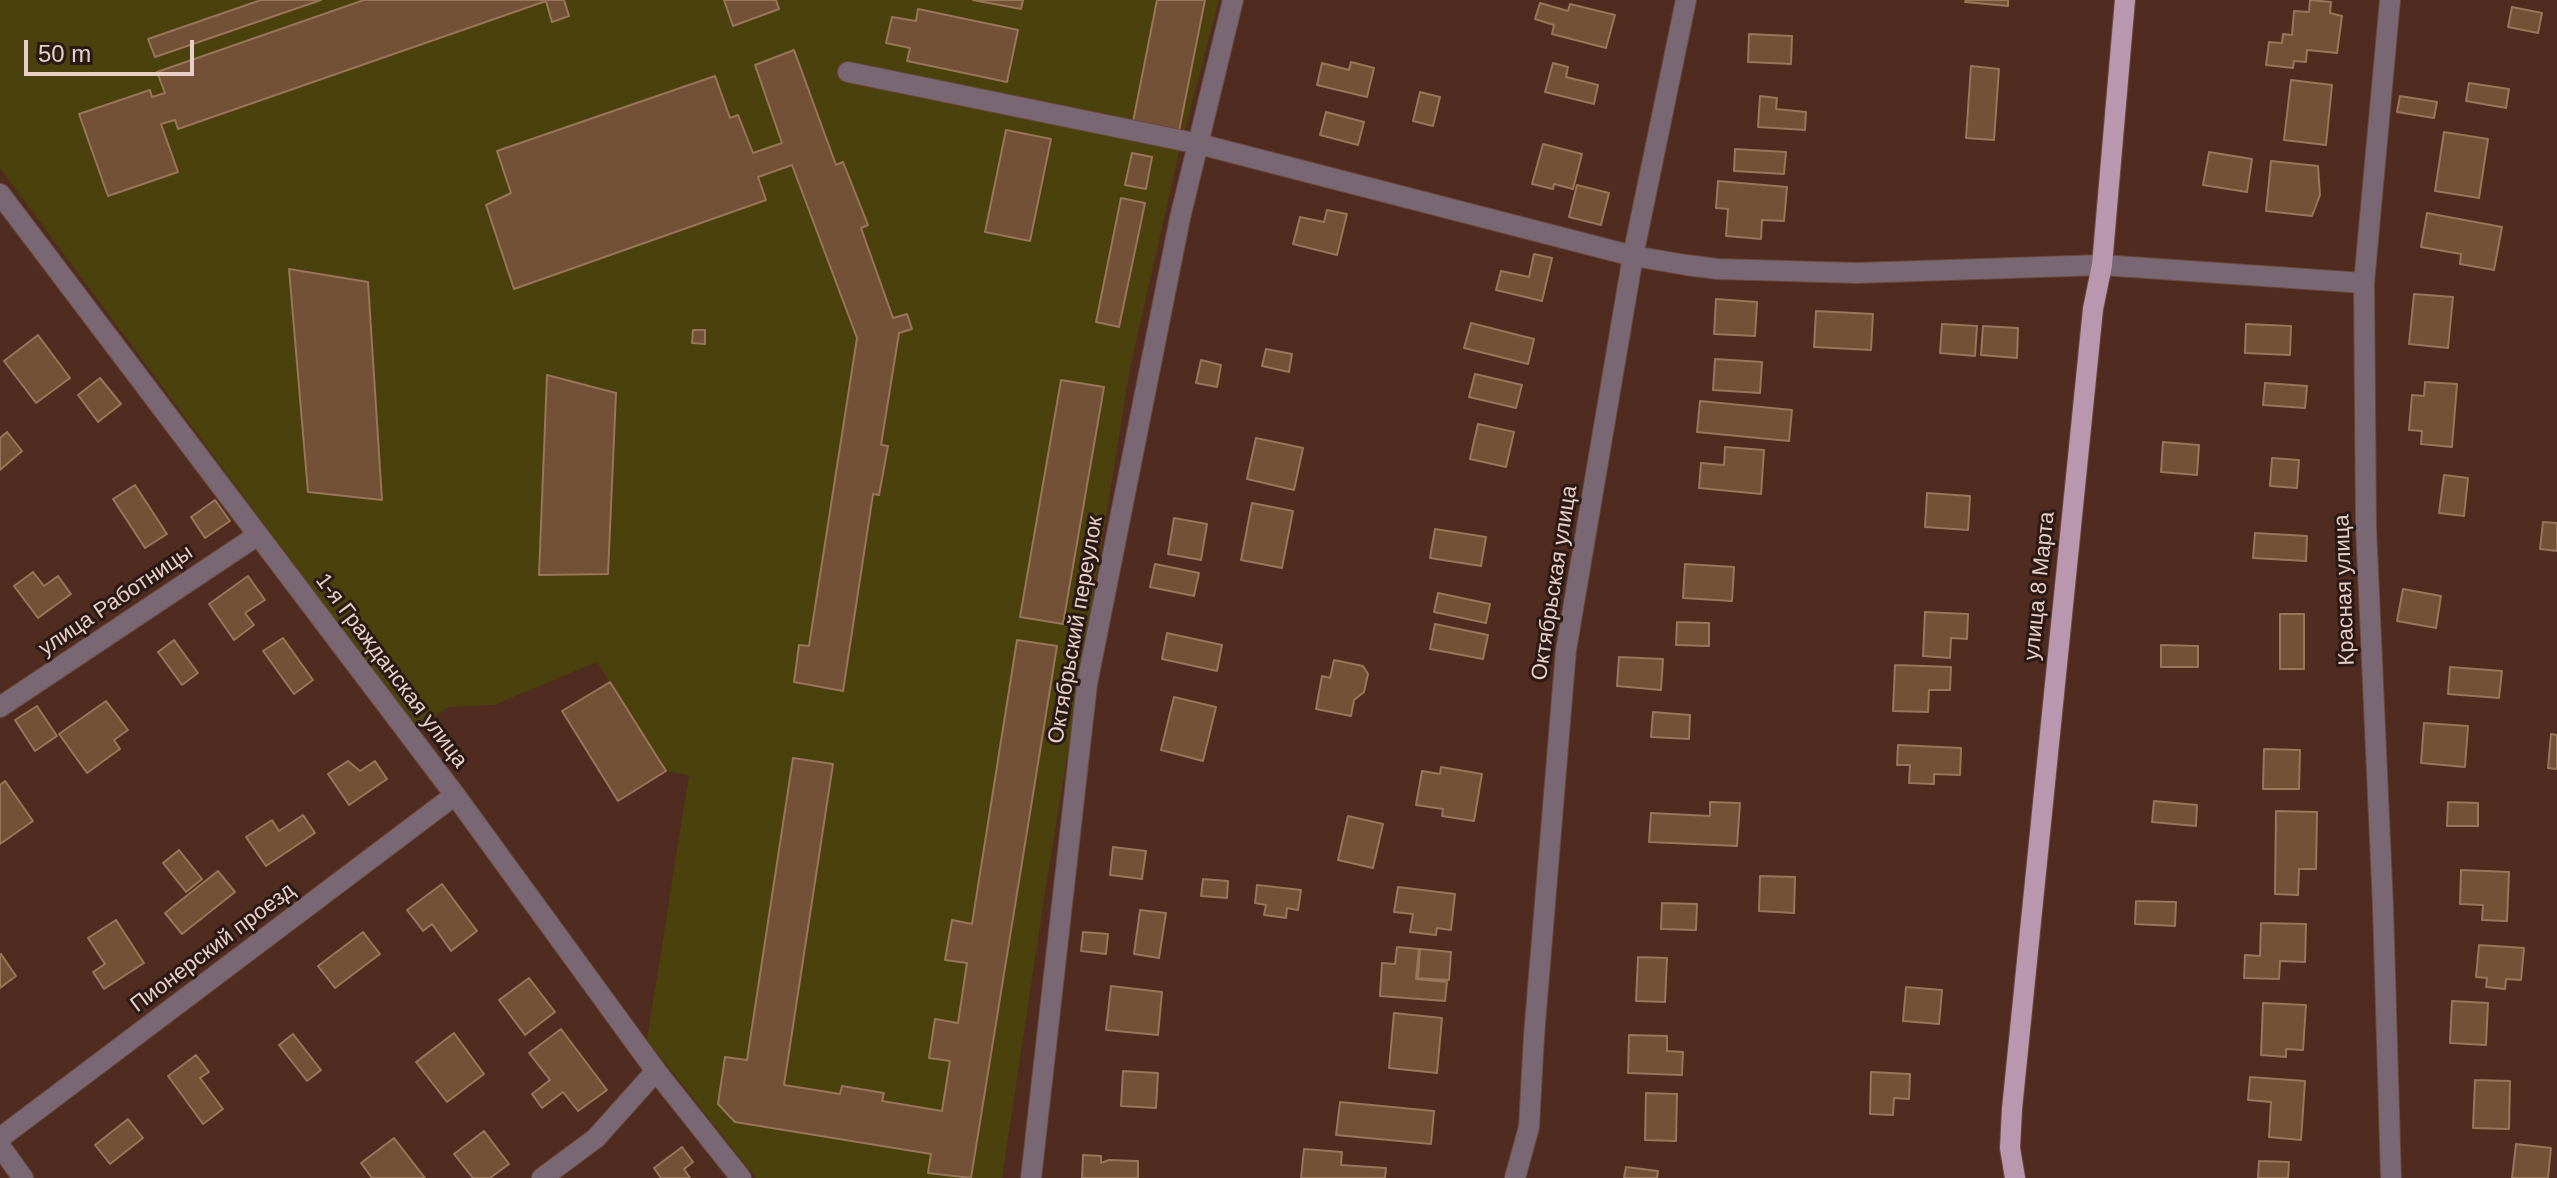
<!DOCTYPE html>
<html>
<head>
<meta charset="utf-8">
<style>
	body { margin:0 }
	#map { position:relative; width:2557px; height:1178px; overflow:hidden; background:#502b1f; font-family:Helvetica,sans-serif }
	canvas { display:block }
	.scale { position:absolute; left:24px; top:40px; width:170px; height:36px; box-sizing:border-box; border:4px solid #e7cec6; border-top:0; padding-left:10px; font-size:24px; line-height:28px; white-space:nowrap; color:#e7cec6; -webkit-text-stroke:6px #2a1914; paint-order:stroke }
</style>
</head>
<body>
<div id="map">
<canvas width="2557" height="1178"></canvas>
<div class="scale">50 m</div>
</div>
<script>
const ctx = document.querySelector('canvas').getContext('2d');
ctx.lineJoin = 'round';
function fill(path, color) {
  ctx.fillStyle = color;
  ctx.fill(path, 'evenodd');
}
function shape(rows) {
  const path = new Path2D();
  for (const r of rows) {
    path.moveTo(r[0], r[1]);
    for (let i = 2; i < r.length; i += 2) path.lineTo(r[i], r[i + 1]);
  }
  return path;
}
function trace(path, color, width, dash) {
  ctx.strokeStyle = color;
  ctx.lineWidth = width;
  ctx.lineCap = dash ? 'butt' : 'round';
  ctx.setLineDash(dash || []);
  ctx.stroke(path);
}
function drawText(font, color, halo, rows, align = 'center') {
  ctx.font = font + ' Helvetica,sans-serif';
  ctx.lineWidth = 6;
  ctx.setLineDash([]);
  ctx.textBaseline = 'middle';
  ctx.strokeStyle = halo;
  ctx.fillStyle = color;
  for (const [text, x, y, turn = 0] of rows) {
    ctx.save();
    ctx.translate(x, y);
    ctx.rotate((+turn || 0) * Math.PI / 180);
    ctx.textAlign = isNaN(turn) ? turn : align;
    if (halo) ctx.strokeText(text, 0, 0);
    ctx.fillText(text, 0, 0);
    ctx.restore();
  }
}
const green = shape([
	[0,0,1219,0,1178,157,1130,368,1044,899,1002,1178,756,1178,647,1040,689,775,666,771,597,662,494,705,448,707,417,730,0,168]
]);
const building = shape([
	[261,0,321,0,155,57,148,39,261,0],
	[364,0,564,0,569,16,552,22,546,1,178,129,175,120,161,124,178,172,108,196,79,114,150,90,152,97,165,93,157,72,364,0],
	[724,0,776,0,779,9,733,26,724,0],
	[973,0,1023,0,1021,9,973,0],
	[1157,0,1205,0,1179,131,1133,122,1157,0],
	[1966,0,2008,0,2008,6,1965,2,1966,0],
	[2310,0,2331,2,2330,13,2342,16,2337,53,2307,50,2306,62,2294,61,2293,68,2266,65,2269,42,2282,43,2283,34,2292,35,2294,11,2309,12,2310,0],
	[1540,3,1568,11,1570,4,1615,15,1606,48,1552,34,1554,25,1535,19,1540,3],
	[2512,7,2542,13,2538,33,2508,27,2512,7],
	[918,9,1018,30,1007,82,907,61,910,48,886,43,892,17,916,21,918,9],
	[1749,34,1792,36,1791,64,1748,62,1749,34],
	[794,50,836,165,843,162,868,225,861,228,893,318,907,314,912,329,899,333,881,445,888,446,879,495,873,494,843,691,794,682,799,645,809,646,857,338,792,165,758,177,766,200,514,289,486,205,511,193,497,151,715,76,730,118,738,115,753,153,782,143,755,65,794,50],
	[1351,62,1374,68,1367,97,1317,85,1322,63,1349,70,1351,62],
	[1553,63,1568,67,1566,77,1598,85,1594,104,1545,92,1553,63],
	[1971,66,1999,69,1994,140,1966,138,1971,66],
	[2291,80,2332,85,2326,145,2284,140,2291,80],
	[2469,83,2509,89,2506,108,2466,101,2469,83],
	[1420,92,1440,97,1433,126,1413,121,1420,92],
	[1760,96,1777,98,1776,109,1806,112,1805,130,1758,127,1760,96],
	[2400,96,2437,102,2434,118,2397,112,2400,96],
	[1326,112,1364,122,1358,145,1320,135,1326,112],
	[1006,130,1051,139,1030,241,985,232,1006,130],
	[2444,132,2488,139,2479,198,2435,191,2444,132],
	[1543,144,1582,154,1573,189,1554,184,1553,189,1532,184,1543,144],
	[1735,149,1786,152,1784,174,1734,171,1735,149],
	[2209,152,2252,159,2247,192,2203,185,2209,152],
	[1132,153,1152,157,1146,189,1125,185,1132,153],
	[2271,161,2318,166,2320,195,2312,216,2266,211,2271,161],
	[1718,181,1787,187,1784,221,1762,220,1761,239,1726,236,1728,209,1716,208,1718,181],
	[1577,185,1609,193,1601,225,1569,217,1577,185],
	[1121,198,1145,203,1119,327,1096,322,1121,198],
	[1327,210,1347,214,1337,255,1293,244,1300,217,1324,222,1327,210],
	[2427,213,2502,227,2494,270,2460,264,2461,254,2421,247,2427,213],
	[1534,254,1552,258,1542,301,1496,290,1501,271,1529,277,1534,254],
	[289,269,368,282,382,500,308,492,289,269],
	[2414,294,2453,297,2448,348,2409,344,2414,294],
	[1716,299,1757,302,1755,336,1714,334,1716,299],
	[1816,311,1873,314,1871,350,1814,347,1816,311],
	[1471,323,1534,339,1528,364,1464,348,1471,323],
	[1942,324,1977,326,1975,356,1940,353,1942,324],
	[2246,324,2291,326,2290,355,2245,353,2246,324],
	[1983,326,2018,328,2017,358,1981,355,1983,326],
	[693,330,705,330,705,344,692,343,693,330],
	[38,335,70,378,36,403,4,361,38,335],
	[1266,349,1292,354,1289,372,1262,366,1266,349],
	[1715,359,1762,362,1760,393,1713,390,1715,359],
	[1201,360,1221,365,1217,387,1196,383,1201,360],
	[1475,374,1522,385,1516,408,1469,397,1475,374],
	[547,375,616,393,608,574,539,575,547,375],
	[100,378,121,404,98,422,78,395,100,378],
	[1061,380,1104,387,1063,624,1020,617,1061,380],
	[2425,382,2457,384,2452,447,2421,444,2422,431,2409,430,2412,395,2424,396,2425,382],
	[2265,383,2307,386,2305,408,2263,405,2265,383],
	[1700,401,1792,410,1789,441,1697,432,1700,401],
	[1478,424,1514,432,1506,467,1470,459,1478,424],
	[7,432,22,451,0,470,0,438,7,432],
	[1256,438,1303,448,1294,490,1247,479,1256,438],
	[2163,442,2199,445,2197,475,2161,472,2163,442],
	[1725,447,1764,450,1761,494,1699,488,1701,463,1724,465,1725,447],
	[2272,458,2299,460,2297,488,2270,486,2272,458],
	[2444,475,2468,478,2464,516,2439,513,2444,475],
	[135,485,167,534,145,548,113,499,135,485],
	[1927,493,1970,496,1968,530,1925,527,1927,493],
	[215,500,230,521,205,538,191,517,215,500],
	[1252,503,1293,511,1282,568,1241,560,1252,503],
	[1174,518,1207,524,1201,560,1168,554,1174,518],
	[2543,522,2557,523,2557,551,2540,549,2543,522],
	[1435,529,1486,537,1481,566,1430,558,1435,529],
	[2255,533,2307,536,2306,561,2253,558,2255,533],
	[1155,564,1199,573,1194,596,1150,587,1155,564],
	[1685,564,1734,567,1732,601,1683,598,1685,564],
	[33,572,44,586,58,576,71,594,38,618,14,586,33,572],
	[248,576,265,600,245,613,254,625,234,640,209,604,248,576],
	[2403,589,2441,596,2436,628,2397,621,2403,589],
	[1438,593,1490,604,1486,623,1434,612,1438,593],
	[1925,612,1968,614,1967,639,1951,638,1950,658,1923,656,1925,612],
	[2280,614,2304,614,2304,669,2280,669,2280,614],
	[1677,622,1709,623,1709,646,1676,645,1677,622],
	[1435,624,1488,635,1483,659,1430,649,1435,624],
	[1167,633,1222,645,1217,671,1162,659,1167,633],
	[283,638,313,680,294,694,263,651,283,638],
	[174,640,198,673,182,685,158,652,174,640],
	[1017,640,1057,646,971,1178,928,1173,931,1154,735,1122,718,1104,725,1057,747,1060,793,758,833,764,784,1085,840,1094,842,1086,884,1093,882,1101,942,1111,950,1061,929,1058,935,1019,958,1023,967,963,945,960,952,920,972,924,1017,640],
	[2161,645,2198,646,2198,667,2161,667,2161,645],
	[1619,657,1663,659,1661,690,1617,686,1619,657],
	[1334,660,1363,666,1368,674,1364,692,1354,700,1351,716,1316,709,1322,676,1330,678,1334,660],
	[1895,665,1951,667,1950,690,1929,690,1928,712,1893,711,1895,665],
	[2450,667,2502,671,2499,698,2448,694,2450,667],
	[610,682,666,771,618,801,562,711,610,682],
	[1174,697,1216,707,1203,761,1161,750,1174,697],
	[106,701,128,730,114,740,120,749,87,773,59,734,106,701],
	[37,706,57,736,35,751,15,720,37,706],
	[1653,712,1690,715,1689,739,1651,737,1653,712],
	[2424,723,2468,726,2465,767,2421,763,2424,723],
	[2551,734,2557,735,2557,769,2548,768,2551,734],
	[1898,745,1961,748,1960,775,1934,774,1934,784,1909,783,1910,765,1897,765,1898,745],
	[2264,749,2300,750,2299,789,2263,789,2264,749],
	[348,761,360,771,375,761,387,779,349,805,328,774,348,761],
	[1441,767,1482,774,1474,821,1442,816,1443,809,1416,805,1422,771,1440,774,1441,767],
	[5,781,33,821,0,844,0,785,5,781],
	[2154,801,2197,805,2196,826,2152,822,2154,801],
	[1710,802,1740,803,1737,846,1649,842,1651,813,1710,816,1710,802],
	[2448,802,2478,803,2478,826,2447,826,2448,802],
	[2276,811,2317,812,2316,869,2299,869,2298,895,2275,894,2276,811],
	[303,815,315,833,266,866,246,837,272,820,279,831,303,815],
	[1348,816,1383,824,1373,868,1338,860,1348,816],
	[1113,847,1146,851,1142,879,1110,875,1113,847],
	[179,850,202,879,186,892,163,863,179,850],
	[2461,870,2509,872,2507,921,2482,920,2483,905,2460,904,2461,870],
	[218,871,235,892,182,934,165,913,218,871],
	[1760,876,1795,877,1794,913,1759,911,1760,876],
	[1203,879,1228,881,1227,898,1201,896,1203,879],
	[442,884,477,931,451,951,432,924,423,931,407,910,442,884],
	[1257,885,1301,890,1298,910,1287,908,1286,918,1264,915,1266,905,1255,903,1257,885],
	[1398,887,1455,894,1451,930,1437,928,1436,935,1410,932,1413,914,1394,912,1398,887],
	[2136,901,2176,902,2175,926,2135,924,2136,901],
	[1662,903,1697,904,1696,930,1661,929,1662,903],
	[1140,910,1166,913,1159,958,1134,954,1140,910],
	[116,920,144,963,104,989,93,972,105,964,88,938,116,920],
	[2261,923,2306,924,2305,962,2280,961,2279,979,2244,978,2245,955,2260,956,2261,923],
	[363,932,380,954,335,988,318,966,363,932],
	[1083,932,1108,934,1106,954,1081,951,1083,932],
	[2479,945,2524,948,2521,980,2506,979,2505,989,2486,987,2487,978,2476,977,2479,945],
	[1397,947,1419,949,1416,979,1447,982,1445,1001,1380,996,1382,963,1395,964,1397,947],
	[1420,949,1451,952,1449,980,1418,978,1420,949],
	[1,954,16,976,0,988,0,955,1,954],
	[1638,957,1667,958,1665,1002,1636,1001,1638,957],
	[529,978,555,1012,525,1035,499,1000,529,978],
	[1111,986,1162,992,1158,1035,1106,1030,1111,986],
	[1906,987,1942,990,1939,1024,1903,1021,1906,987],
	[2452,1001,2488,1003,2486,1045,2450,1043,2452,1001],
	[2263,1003,2306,1005,2303,1050,2286,1049,2286,1057,2261,1055,2263,1003],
	[1394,1013,1442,1018,1437,1073,1389,1068,1394,1013],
	[561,1029,607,1090,578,1111,563,1092,542,1108,532,1094,550,1080,529,1053,561,1029],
	[454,1033,484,1074,447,1102,416,1062,454,1033],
	[293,1034,321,1070,307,1081,279,1045,293,1034],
	[1629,1035,1667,1036,1667,1051,1683,1052,1682,1075,1628,1073,1629,1035],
	[196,1055,209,1072,200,1078,223,1109,203,1124,168,1076,196,1055],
	[1123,1071,1158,1073,1156,1108,1121,1106,1123,1071],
	[1871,1072,1910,1074,1909,1099,1894,1098,1893,1115,1870,1114,1871,1072],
	[2250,1077,2305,1081,2301,1140,2269,1137,2271,1102,2248,1100,2250,1077],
	[2475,1080,2510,1081,2509,1129,2473,1128,2475,1080],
	[1646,1093,1677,1094,1676,1141,1645,1140,1646,1093],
	[1340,1102,1434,1111,1431,1144,1336,1135,1340,1102],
	[128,1119,143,1138,110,1164,95,1145,128,1119],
	[484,1131,509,1164,490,1178,473,1178,454,1154,484,1131],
	[394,1138,425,1178,372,1178,361,1163,394,1138],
	[2516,1144,2551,1148,2548,1178,2512,1178,2516,1144],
	[682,1147,693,1162,684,1169,690,1178,661,1178,654,1168,682,1147],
	[1304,1149,1342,1152,1341,1165,1386,1168,1385,1178,1301,1178,1304,1149],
	[1083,1155,1101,1156,1101,1163,1109,1160,1138,1161,1138,1178,1082,1178,1083,1155],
	[2259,1161,2289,1162,2288,1178,2258,1178,2259,1161],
	[1626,1167,1658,1171,1657,1178,1624,1178,1626,1167]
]);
const minor = shape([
	[2390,0,2364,283,2366,527,2383,907,2391,1178],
	[848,72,1199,144,1633,256,1686,265,1718,269,1857,273,2102,265,2364,283],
	[0,194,455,795,656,1071,741,1178],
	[0,707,258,535],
	[0,1138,455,795],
	[0,1146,23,1178],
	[542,1178,596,1138,656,1071],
	[1031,1178,1087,684,1180,218,1233,0],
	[1515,1178,1529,1127,1534,1036,1566,650,1633,256,1686,0]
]);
const major = shape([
	[2015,1178,2010,1148,2012,1109,2093,309,2102,265,2125,0]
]);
const streetNames = [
	["Октябрьская улица",1555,583,-81],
	["улица 8 Марта",2040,586,-84],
	["Красная улица",2345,590,-92],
	["улица Работницы",116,601,-34],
	["Октябрьский переулок",1076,630,-80],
	["1-я Гражданская улица",391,671,53],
	["Пионерский проезд",213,948,-37]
];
fill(green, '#4b410c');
fill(building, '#725137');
trace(building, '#99755a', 2);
trace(minor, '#6b483d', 22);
trace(major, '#6b483d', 22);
trace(minor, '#796873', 20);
trace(major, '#b998af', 20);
drawText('22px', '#e7cec6', '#2a1914', streetNames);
</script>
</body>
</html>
